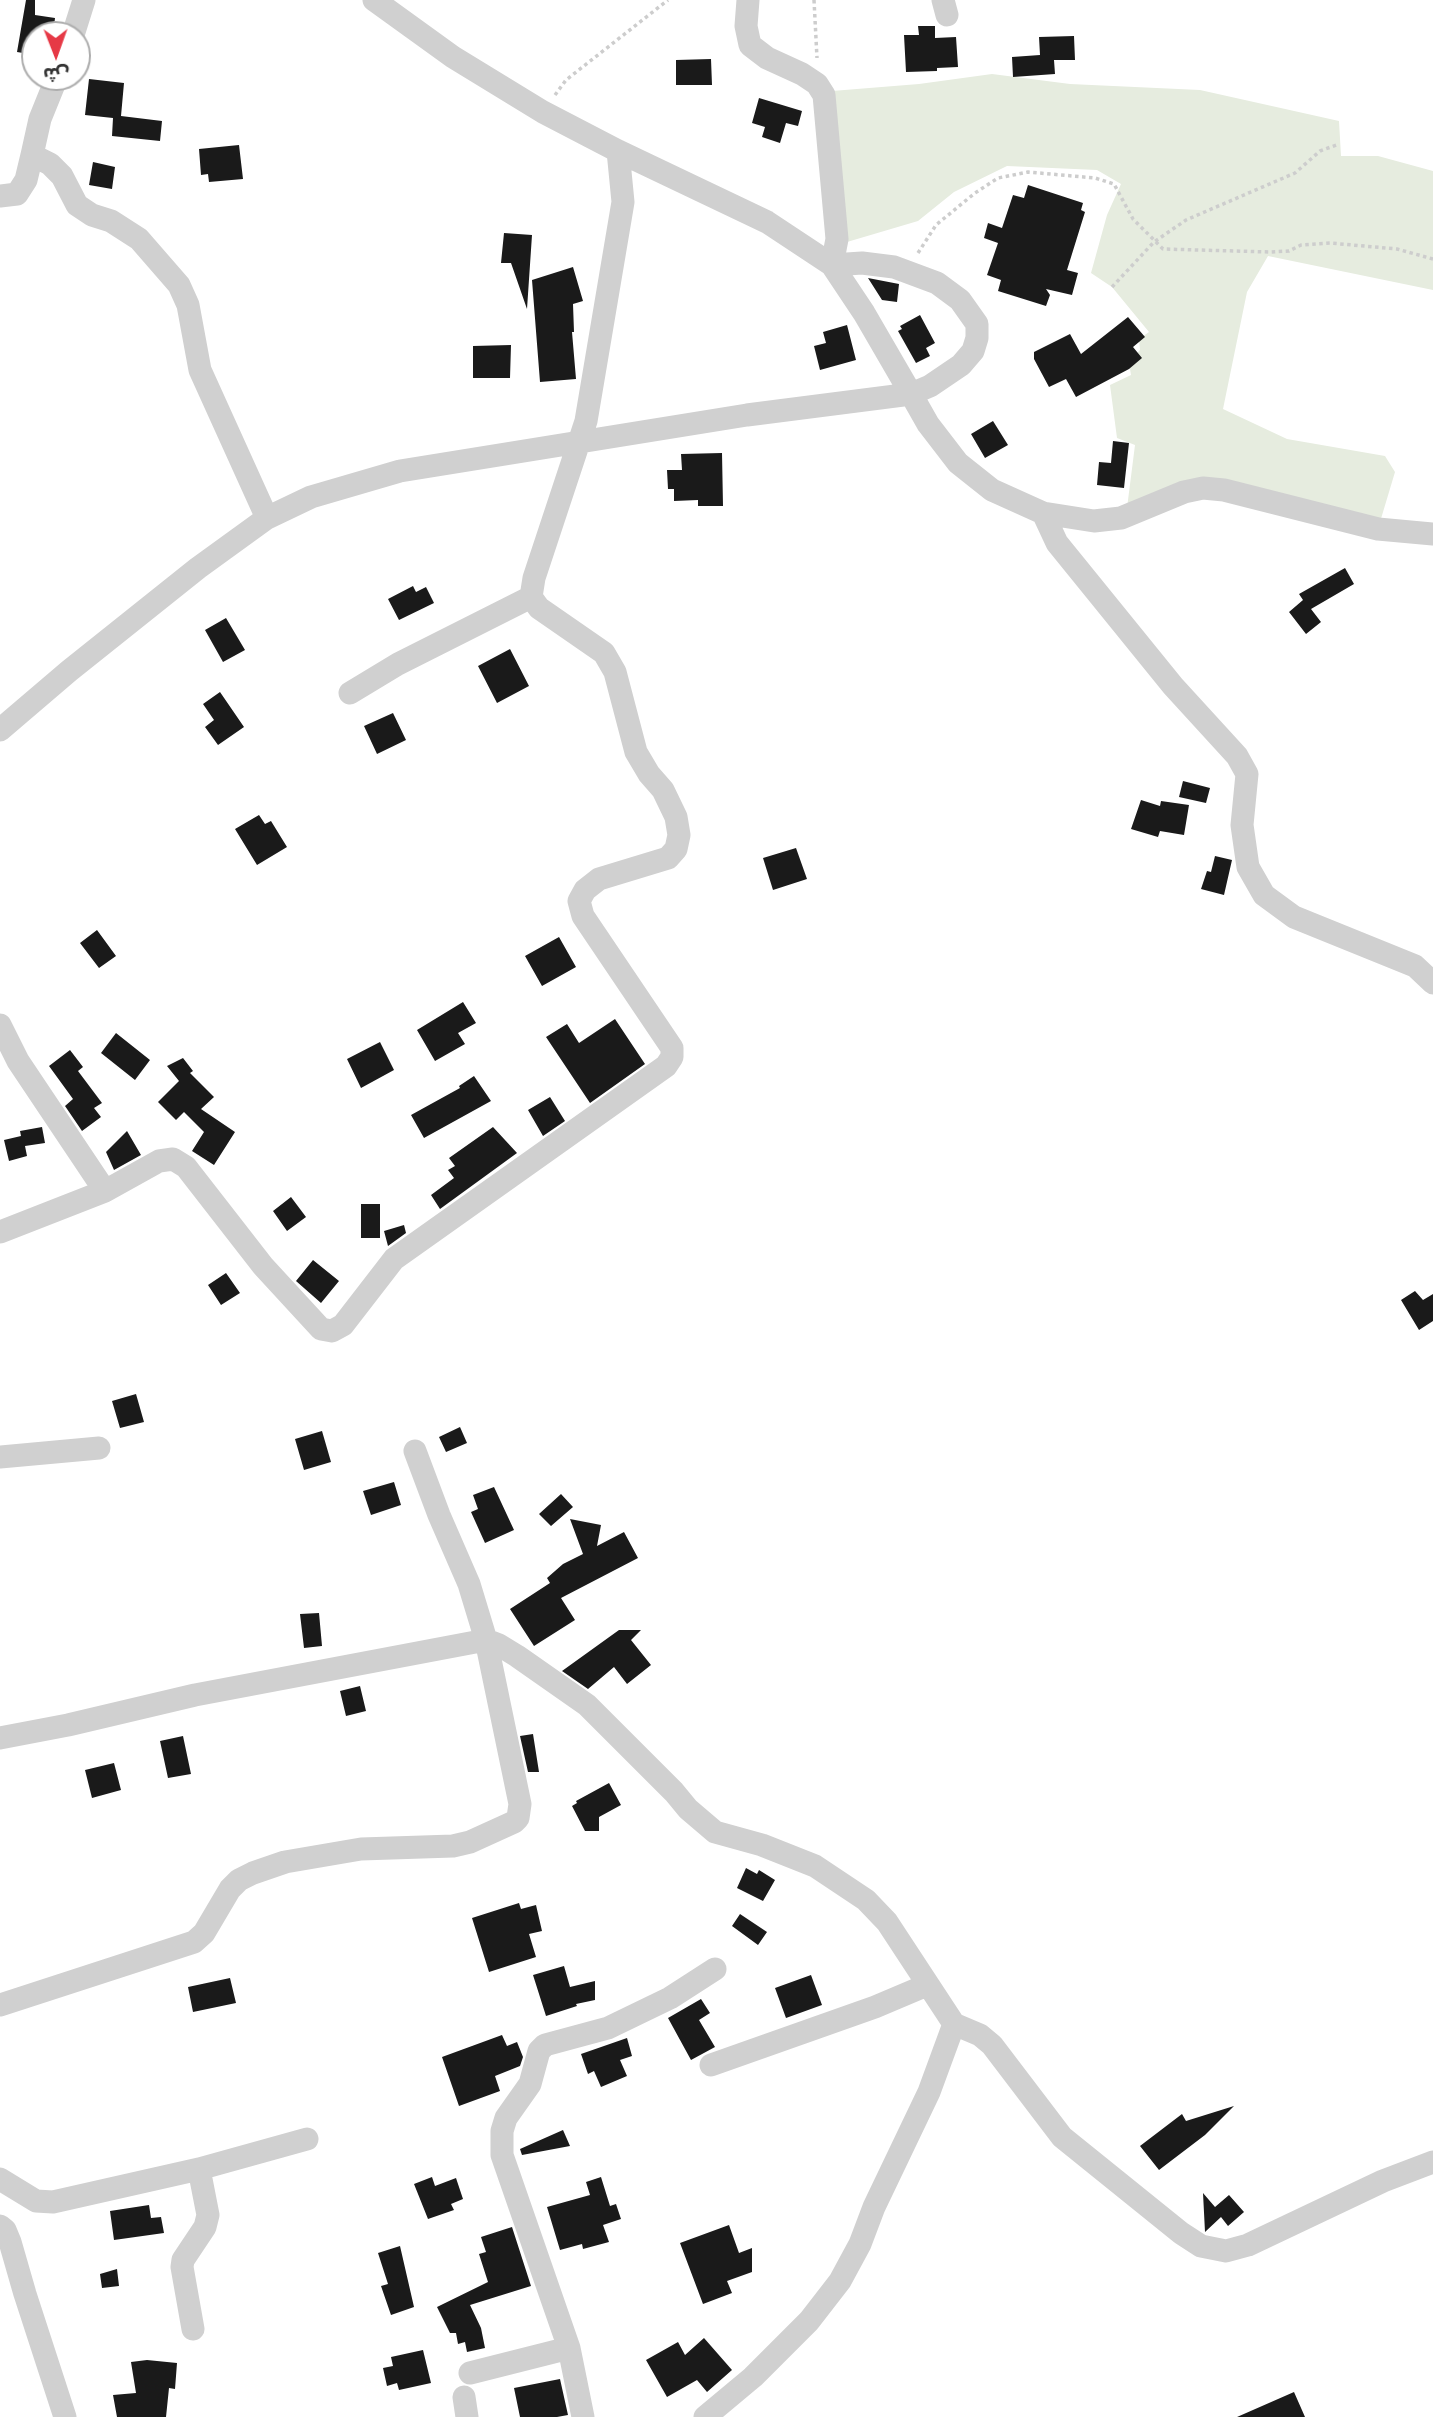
<!DOCTYPE html>
<html>
<head>
<meta charset="utf-8">
<style>
	body { margin:0 }
	#map { position:relative; width:1433px; height:2417px; overflow:hidden; background:#fff; font-family:Barlow,"Noto Sans Arabic",sans-serif }
	canvas { display:block }
	.north { position:absolute; left:21px; top:21px; width:70px; height:70px; box-sizing:border-box; background:#fff; border:2px solid #adadad; border-radius:50%; rotate:179deg; font-size:19px; font-weight:700; line-height:28px; text-align:center; color:#333 }
	.north::after { content:''; display:block; margin:auto; width:24px; height:32px; background:#e63946; clip-path:polygon(50% 0,100% 100%,50% 72%,0 100%) }
</style>
</head>
<body>
<div id="map">
<canvas width="1433" height="2417"></canvas>
<div class="north">ش</div>
</div>
<script>
const ctx = document.querySelector('canvas').getContext('2d');
ctx.lineJoin = 'round';
function fill(path, color) {
  ctx.fillStyle = color;
  ctx.fill(path, 'evenodd');
}
function shape(rows) {
  const path = new Path2D();
  for (const r of rows) {
    path.moveTo(r[0], r[1]);
    for (let i = 2; i < r.length; i += 2) path.lineTo(r[i], r[i + 1]);
  }
  return path;
}
function trace(path, color, width, dash) {
  ctx.strokeStyle = color;
  ctx.lineWidth = width;
  ctx.lineCap = dash ? 'butt' : 'round';
  ctx.setLineDash(dash || []);
  ctx.stroke(path);
}
const green = shape([
	[992,74,1070,84,1200,90,1339,121,1341,156,1378,156,1433,171,1433,290,1268,256,1247,292,1223,409,1287,439,1385,456,1395,472,1380,522,1208,479,1187,480,1157,497,1127,508,1135,445,1117,438,1110,385,1131,375,1129,363,1140,350,1139,339,1149,332,1112,287,1091,273,1107,215,1121,184,1097,170,1007,166,954,192,918,221,847,242,832,91,919,84]
]);
const building = shape([
	[26,0,35,0,35,15,55,18,53,35,35,35,35,55,17,52],
	[918,26,935,26,935,38,956,37,958,67,937,68,937,71,906,72,904,35,919,35],
	[1074,36,1075,60,1054,60,1055,74,1013,77,1012,57,1040,55,1039,37],
	[711,59,712,85,676,85,676,60],
	[89,79,124,83,121,116,162,121,160,141,112,136,113,118,85,115],
	[759,98,802,111,798,126,786,123,780,143,762,137,765,127,752,123],
	[239,145,243,179,209,182,208,174,201,175,199,149],
	[93,162,115,167,112,189,89,185],
	[1028,185,1083,203,1081,210,1085,212,1067,270,1078,273,1072,295,1046,289,1050,295,1046,306,998,291,1001,280,987,275,998,243,984,238,988,223,1002,228,1013,195,1024,198],
	[504,233,532,235,527,309,511,263,501,263],
	[573,267,583,301,573,304,574,332,572,332,576,379,540,382,532,280],
	[868,278,899,284,897,302,882,300],
	[920,315,935,343,926,348,930,356,916,363,898,331,902,329,900,326],
	[1128,317,1145,337,1133,347,1142,358,1129,369,1076,397,1066,379,1049,387,1034,359,1034,352,1070,334,1081,354],
	[847,325,856,360,820,370,814,346,826,343,823,332],
	[511,345,510,378,473,378,473,346],
	[993,421,1008,445,985,458,971,434],
	[1113,441,1129,443,1124,488,1097,485,1099,462,1111,463],
	[722,453,723,506,698,506,698,500,674,501,674,489,668,489,667,470,682,470,681,454],
	[1345,568,1354,584,1311,609,1321,622,1306,634,1289,612,1303,600,1299,594],
	[413,586,416,592,426,587,434,603,399,620,388,599],
	[226,618,245,650,223,662,205,630],
	[510,649,529,686,497,703,478,666],
	[220,692,244,727,218,745,205,727,214,720,203,704],
	[393,713,406,740,377,754,364,726],
	[1183,781,1210,788,1206,803,1179,797],
	[1141,800,1160,806,1161,801,1189,805,1184,835,1160,831,1158,837,1131,829],
	[259,815,265,824,271,821,287,847,257,865,235,829],
	[796,848,807,879,773,890,763,858],
	[1215,856,1232,860,1224,895,1201,889,1207,871,1211,872],
	[97,930,116,956,99,968,80,943],
	[559,937,576,967,542,986,525,956],
	[463,1002,476,1023,458,1033,465,1044,435,1061,417,1030],
	[615,1019,645,1064,590,1103,546,1037,567,1024,579,1043],
	[116,1033,150,1060,135,1080,101,1053],
	[380,1042,394,1070,361,1088,347,1059],
	[70,1050,83,1067,78,1071,102,1103,94,1108,101,1117,82,1131,65,1106,73,1099,49,1066],
	[183,1058,193,1071,190,1073,214,1097,201,1109,235,1132,214,1165,192,1151,204,1132,184,1112,176,1120,158,1102,179,1081,167,1066],
	[474,1076,491,1101,424,1138,411,1115,460,1088,459,1086],
	[550,1097,565,1121,543,1136,528,1110],
	[42,1127,45,1143,25,1146,27,1156,9,1161,4,1140,21,1136,20,1131],
	[493,1127,517,1153,440,1209,431,1195,454,1178,448,1170,455,1166,449,1158],
	[127,1131,141,1155,114,1170,106,1152],
	[291,1197,306,1217,287,1231,273,1211],
	[361,1204,380,1204,380,1238,361,1238],
	[404,1225,406,1233,388,1246,384,1231],
	[313,1260,339,1281,321,1303,296,1281],
	[226,1273,240,1293,221,1305,208,1285],
	[1415,1291,1423,1300,1433,1294,1433,1321,1419,1330,1401,1300],
	[136,1394,144,1422,120,1428,112,1401],
	[460,1427,467,1443,446,1452,439,1437],
	[322,1431,331,1462,304,1470,295,1439],
	[394,1482,401,1505,371,1515,363,1491],
	[494,1487,514,1530,485,1543,471,1512,478,1509,473,1495],
	[561,1494,573,1507,551,1526,539,1514],
	[570,1519,601,1525,597,1546,624,1532,638,1558,561,1598,575,1620,534,1646,510,1609,550,1583,547,1578,563,1564,583,1554],
	[319,1613,322,1646,304,1648,300,1614],
	[619,1630,641,1630,631,1640,651,1665,627,1684,614,1667,588,1689,562,1671],
	[360,1686,366,1711,346,1716,340,1691],
	[533,1734,539,1772,528,1772,520,1736],
	[183,1736,191,1774,168,1778,160,1741],
	[114,1763,121,1790,92,1798,85,1770],
	[609,1783,621,1805,599,1817,599,1831,585,1831,572,1806,577,1803,576,1801],
	[746,1868,757,1874,759,1870,775,1880,763,1901,737,1888],
	[519,1903,521,1909,536,1905,542,1931,529,1934,536,1957,489,1972,472,1918],
	[740,1914,767,1932,758,1945,732,1926],
	[564,1966,570,1987,595,1981,595,2000,576,2004,577,2006,546,2016,533,1975],
	[811,1975,822,2005,786,2018,775,1988],
	[230,1978,236,2003,193,2012,188,1987],
	[701,1999,710,2013,699,2020,715,2047,691,2060,668,2018],
	[502,2035,507,2046,517,2042,523,2057,520,2066,495,2076,500,2091,459,2106,442,2057],
	[627,2038,632,2056,620,2060,627,2076,601,2087,594,2071,588,2074,581,2054],
	[1234,2106,1205,2135,1159,2170,1140,2146,1182,2114,1186,2121],
	[563,2130,570,2146,522,2155,520,2149],
	[432,2177,435,2186,456,2178,463,2199,451,2204,454,2210,428,2219,414,2184],
	[601,2177,610,2206,616,2204,621,2219,603,2225,609,2242,583,2249,582,2244,560,2250,547,2207,590,2195,586,2182],
	[1203,2193,1215,2207,1229,2195,1244,2212,1228,2226,1221,2217,1205,2232],
	[149,2205,151,2218,161,2217,164,2233,114,2240,110,2211],
	[729,2225,739,2253,752,2248,752,2272,727,2281,732,2293,703,2304,680,2243],
	[512,2227,531,2286,470,2305,481,2328,485,2348,467,2352,465,2342,458,2344,456,2333,450,2333,437,2307,488,2282,479,2254,486,2252,481,2237],
	[400,2246,414,2307,391,2315,381,2286,388,2284,378,2253],
	[117,2269,119,2286,102,2288,100,2274],
	[704,2338,732,2370,707,2392,697,2380,667,2397,646,2360,678,2342,685,2355],
	[423,2350,431,2383,399,2390,397,2383,387,2386,383,2368,393,2366,391,2357],
	[147,2360,177,2363,175,2389,169,2388,166,2417,117,2417,113,2395,136,2393,131,2362],
	[560,2379,568,2415,557,2417,520,2417,514,2388],
	[1294,2392,1305,2417,1237,2417]
]);
const path = shape([
	[814,0,817,58],
	[555,95,566,80,668,0],
	[918,253,936,225,975,193,998,178,1028,172,1095,178,1114,184,1133,219,1163,249,1270,252,1289,251,1301,245,1330,243,1397,249,1433,259],
	[1112,287,1154,242,1186,220,1295,173,1320,151,1339,144]
]);
const minor = shape([
	[748,0,746,26,750,45,767,58,802,74,817,84,824,95,837,239,832,265,862,263,894,267,937,283,960,300,977,324,977,338,973,351,961,365,930,386,911,394,928,424,958,463,992,490,1043,513,1094,521,1121,518,1184,492,1203,488,1224,490,1378,529,1433,534],
	[943,0,947,15],
	[73,35,84,0],
	[57,77,40,119,32,155,50,164,62,176,77,205,92,215,111,221,139,239,179,285,188,305,200,370,267,518],
	[0,196,17,194,26,180,32,155],
	[1043,513,1057,543,1173,686,1237,756,1247,774,1242,825,1248,867,1264,895,1294,917,1415,966,1433,983],
	[350,693,398,664,531,597],
	[0,730,69,671,198,568,267,518,311,497,400,471,747,415,911,394,864,313,832,265,767,222,618,151,543,112,453,57,374,0],
	[0,1025,18,1061,105,1191,159,1161,173,1159,186,1167,263,1266,321,1329,332,1331,343,1325,394,1259,666,1066,672,1057,672,1048,583,916,579,901,585,890,599,879,668,858,676,849,679,835,676,817,663,790,649,774,636,752,615,672,604,653,539,608,531,597,534,578,586,421,623,202,618,151],
	[0,1232,105,1191],
	[0,1457,99,1448],
	[0,1738,68,1725,195,1695,486,1640,499,1645,517,1656,587,1705,674,1792,688,1809,715,1832,762,1845,815,1866,866,1900,887,1922,954,2024,980,2035,992,2045,1062,2137,1181,2233,1201,2246,1226,2251,1248,2245,1383,2181,1433,2162],
	[0,2005,194,1942,204,1933,230,1889,239,1880,253,1873,285,1862,361,1849,453,1846,470,1842,514,1822,518,1818,520,1804,486,1640,469,1584,439,1515,415,1451],
	[711,2065,875,2007,927,1985],
	[0,2179,36,2201,53,2202,199,2169,307,2139],
	[0,2226,5,2230,10,2242,25,2294,65,2417],
	[193,2329,182,2267,183,2260,205,2227,208,2215,199,2169],
	[470,2373,569,2348],
	[464,2397,467,2417],
	[583,2417,569,2348,502,2155,502,2131,506,2118,530,2084,539,2051,545,2045,608,2028,670,1998,715,1969],
	[705,2417,753,2377,809,2321,840,2281,860,2244,874,2207,929,2092,954,2024]
]);
fill(green, '#e6ecdf');
fill(building, '#1a1a1a');
trace(path, '#cdcdcd', 3.5, [3.5, 3.5]);
trace(minor, '#d0d0d0', 23);
</script>
</body>
</html>
